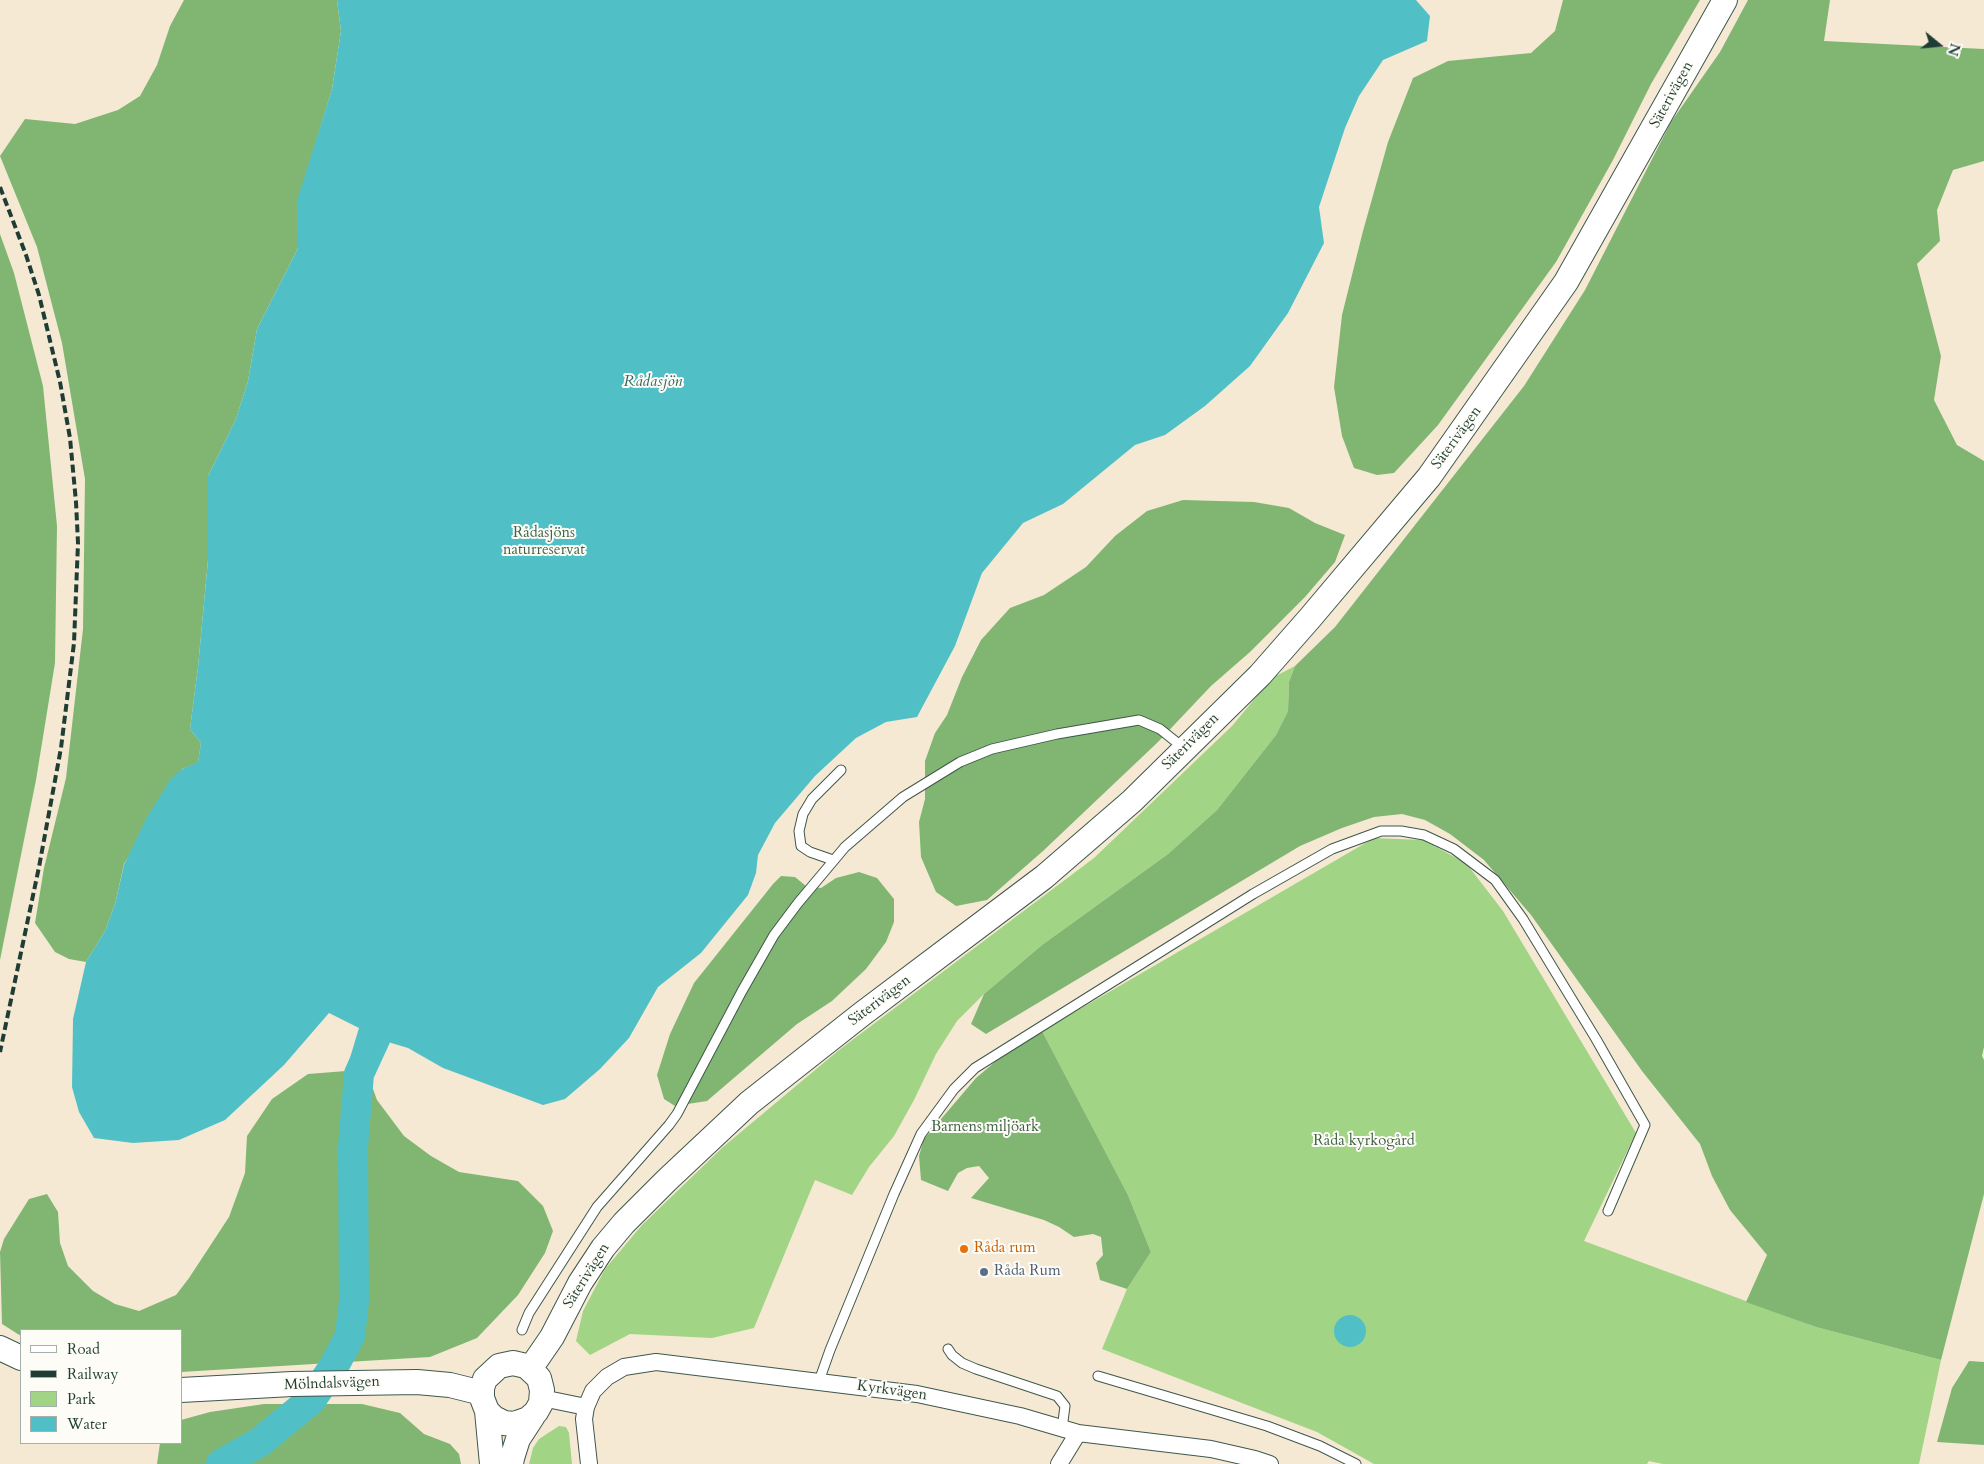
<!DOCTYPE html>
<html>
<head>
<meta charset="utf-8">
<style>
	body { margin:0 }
	#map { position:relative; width:1984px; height:1464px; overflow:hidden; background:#f5e9d4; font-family:Cardo,serif }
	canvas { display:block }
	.legend { position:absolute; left:20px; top:1329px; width:162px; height:115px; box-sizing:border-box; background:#fdfcf7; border:1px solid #a4b0a9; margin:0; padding:6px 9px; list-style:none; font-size:15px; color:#1f3d34 }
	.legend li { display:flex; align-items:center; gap:10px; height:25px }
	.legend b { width:25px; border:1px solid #a4b0a9 }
	.north { position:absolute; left:1914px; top:20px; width:50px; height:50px; -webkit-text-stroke:4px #fdfcf7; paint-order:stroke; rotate:107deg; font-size:14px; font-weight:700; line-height:20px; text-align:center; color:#1f3d34 }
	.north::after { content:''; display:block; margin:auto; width:18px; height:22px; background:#1f3d34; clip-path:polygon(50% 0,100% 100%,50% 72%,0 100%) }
</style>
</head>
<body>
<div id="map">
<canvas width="1984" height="1464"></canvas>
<ul class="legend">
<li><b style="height:6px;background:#fff"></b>Road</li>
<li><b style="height:6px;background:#1f3d34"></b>Railway</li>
<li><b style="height:14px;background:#a1d484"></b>Park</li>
<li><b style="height:14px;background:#51c0c6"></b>Water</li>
</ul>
<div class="north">N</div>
</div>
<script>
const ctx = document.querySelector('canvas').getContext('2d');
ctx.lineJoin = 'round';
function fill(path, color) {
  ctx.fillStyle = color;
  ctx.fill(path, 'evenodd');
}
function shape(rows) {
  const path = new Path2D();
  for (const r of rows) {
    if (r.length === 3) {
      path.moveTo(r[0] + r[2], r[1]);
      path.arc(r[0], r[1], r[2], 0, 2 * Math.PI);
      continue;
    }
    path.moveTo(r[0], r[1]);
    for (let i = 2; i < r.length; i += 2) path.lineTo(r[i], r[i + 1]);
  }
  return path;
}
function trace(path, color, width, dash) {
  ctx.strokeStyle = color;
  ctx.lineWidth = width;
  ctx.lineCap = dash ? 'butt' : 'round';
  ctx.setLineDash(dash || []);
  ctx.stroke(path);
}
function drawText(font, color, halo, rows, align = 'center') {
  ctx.font = font + ' Cardo,serif';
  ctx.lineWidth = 4;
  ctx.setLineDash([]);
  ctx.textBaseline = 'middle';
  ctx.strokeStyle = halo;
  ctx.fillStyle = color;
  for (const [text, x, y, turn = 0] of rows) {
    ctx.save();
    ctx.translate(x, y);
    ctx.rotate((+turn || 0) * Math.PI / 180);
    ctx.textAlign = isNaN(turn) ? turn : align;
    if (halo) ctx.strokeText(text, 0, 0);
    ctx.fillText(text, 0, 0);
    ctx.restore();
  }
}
const green = shape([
	[1295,666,1289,682,1288,711,1276,735,1217,810,1168,854,1042,945,984,994,957,1021,936,1054,914,1100,894,1136,869,1167,852,1195,815,1180,754,1328,712,1338,630,1334,590,1355,576,1341,583,1311,605,1269,642,1225,723,1147,839,1050,1094,858,1232,726,1272,678],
	[1374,838,1423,840,1466,863,1503,911,1636,1133,1584,1241,1816,1327,1941,1360,1919,1464,1663,1464,1649,1461,1647,1464,1374,1464,1317,1432,1102,1349,1127,1289,1151,1252,1128,1195,1042,1031],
	[559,1426,566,1427,569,1433,572,1464,529,1464,533,1448,539,1439]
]);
const forest = shape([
	[184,0,337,0,341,31,332,89,298,201,298,248,257,329,248,381,236,419,208,476,208,560,198,667,190,729,201,743,198,763,182,769,124,864,115,904,105,931,86,962,69,959,55,952,35,923,44,868,66,778,83,629,85,479,62,343,37,247,0,156,25,119,75,124,118,110,140,96,157,65,170,26],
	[1563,0,1700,0,1651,84,1613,160,1556,262,1438,425,1394,473,1377,475,1354,468,1342,436,1334,387,1342,315,1363,231,1388,142,1413,78,1448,61,1531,53,1555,31],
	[1748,0,1830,0,1824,41,1984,49,1984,161,1953,170,1937,210,1940,241,1917,264,1941,356,1934,400,1957,445,1984,461,1984,1047,1982,1056,1984,1060,1984,1194,1941,1360,1816,1327,1746,1302,1767,1255,1730,1210,1712,1176,1700,1144,1642,1071,1531,915,1484,860,1450,834,1425,820,1402,814,1374,817,1342,828,1300,846,986,1034,971,1024,984,994,1042,945,1168,854,1217,810,1276,735,1288,711,1289,682,1295,666,1335,627,1524,386,1585,290,1671,122,1720,52],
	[0,234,14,273,43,386,57,526,55,663,36,780,0,960],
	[1183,500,1254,502,1289,508,1315,523,1345,535,1335,562,1305,597,1250,652,1211,686,1158,742,1043,851,987,900,956,906,936,892,921,857,919,822,925,799,925,761,935,733,947,715,962,677,981,640,1010,608,1044,595,1086,567,1115,536,1147,511],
	[859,872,877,878,894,899,894,922,886,942,866,969,832,1001,797,1024,707,1101,675,1106,664,1099,657,1075,670,1034,694,983,773,884,781,876,795,877,806,886,821,888,836,878],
	[1042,1031,1128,1195,1151,1252,1127,1289,1100,1280,1096,1263,1103,1255,1101,1237,1093,1234,1074,1237,1059,1227,1044,1220,971,1198,989,1178,979,1166,967,1168,958,1173,948,1191,921,1180,919,1156,924,1139,976,1078,1009,1050],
	[346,1071,369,1078,377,1100,404,1136,431,1156,459,1172,518,1181,543,1206,553,1231,545,1253,518,1295,477,1338,430,1357,181,1372,181,1330,21,1330,21,1336,2,1324,0,1252,4,1239,29,1199,47,1194,58,1212,60,1243,68,1266,93,1291,115,1304,139,1311,176,1295,189,1278,229,1217,245,1173,247,1136,272,1099,308,1074],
	[1969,1361,1984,1362,1984,1445,1937,1442,1952,1388],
	[264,1404,362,1404,400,1413,424,1434,450,1444,459,1454,461,1464,157,1464,160,1443,181,1443,181,1420,210,1412]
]);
const water = shape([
	[337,0,1416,0,1430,16,1427,41,1383,60,1359,96,1345,128,1319,207,1324,243,1288,313,1250,366,1205,406,1165,435,1135,445,1063,504,1023,523,982,573,955,646,917,717,886,722,856,738,815,776,775,823,758,855,756,873,748,895,701,953,658,987,629,1038,600,1069,565,1099,543,1105,443,1068,408,1048,388,1042,369,1078,346,1071,359,1028,329,1013,284,1065,225,1120,179,1140,133,1143,94,1138,79,1112,72,1087,73,1019,86,962,105,931,115,904,124,865,146,819,170,780,182,769,198,762,201,743,190,729,198,667,208,560,208,476,236,419,248,381,257,329,298,248,297,201,332,89,341,31],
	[1350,1331,16]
]);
const river = shape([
	[221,1464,260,1442,311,1400,333,1368,350,1336,354,1301,353,1147,359,1074,376,1037]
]);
const lane = shape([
	[833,860,810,852,801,846,799,831,803,814,812,799,841,770],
	[522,1330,529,1313,597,1207,669,1125,677,1114,742,991,774,935,798,903,845,847,903,797,960,762,992,749,1057,734,1139,720,1160,729,1185,749],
	[948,1349,952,1355,962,1363,976,1369,1057,1396,1065,1406,1062,1429],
	[1098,1376,1267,1426,1320,1446,1356,1464],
	[819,1381,830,1350,894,1194,921,1134,954,1089,975,1068,1253,894,1332,849,1381,831,1401,831,1424,835,1454,849,1495,880,1523,919,1596,1039,1645,1125,1608,1211]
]);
const street = shape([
	[542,1398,586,1407],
	[589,1464,584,1419,586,1407,593,1391,607,1377,624,1367,656,1362,917,1394,1020,1416,1078,1433,1211,1449,1255,1459,1270,1464],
	[1059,1464,1078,1433]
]);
const secondary = shape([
	[0,1348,21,1358],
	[530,1369,552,1337,580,1283,603,1248,624,1223,667,1180,749,1103,862,1014,1044,877,1132,801,1260,675,1310,618,1429,477,1566,282,1725,0],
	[181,1390,292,1384,417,1382,450,1385,482,1393],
	[487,1411,494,1418,504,1423,514,1424,528,1419,536,1412,541,1403,542,1390,539,1378,526,1366,513,1363,499,1366,485,1379,482,1388,482,1398,487,1411,492,1464],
	[511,1464,512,1458,518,1439,533,1416]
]);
const rail = shape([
	[0,187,26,255,39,295,60,382,70,438,76,502,78,543,74,643,61,748,39,867,0,1052]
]);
const markers = [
	[964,1249,5,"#e8710a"],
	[984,1272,5,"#5c6f8a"]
];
const streetNames = [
	["Säterivägen",1672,95,-61],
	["Säterivägen",1457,438,-54],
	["Säterivägen",1191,742,-45],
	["Säterivägen",880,1001,-37],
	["Säterivägen",587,1276,-58],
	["Mölndalsvägen",332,1384,-2],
	["Kyrkvägen",892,1391,8]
];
const parkNames = [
	["Rådasjöns",544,534],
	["naturreservat",544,551],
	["Barnens miljöark",985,1128],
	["Råda kyrkogård",1364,1142]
];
const foodNames = [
	["Råda rum",974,1249]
];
const serviceNames = [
	["Råda Rum",994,1272]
];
const waterNames = [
	["Rådasjön",653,382]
];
fill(green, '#a1d484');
fill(forest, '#80b672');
fill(water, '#51c0c6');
trace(river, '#51c0c6', 30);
trace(lane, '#3f574c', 11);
trace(street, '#3f574c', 18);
trace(secondary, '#3f574c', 26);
trace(lane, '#fff', 9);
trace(street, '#fff', 16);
trace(secondary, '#fff', 24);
trace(rail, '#1f3d34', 4, [8, 4]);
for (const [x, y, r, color] of markers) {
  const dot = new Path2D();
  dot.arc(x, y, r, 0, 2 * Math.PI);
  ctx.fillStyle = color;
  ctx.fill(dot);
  trace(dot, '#fdfcf7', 2);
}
drawText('15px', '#1f3d34', '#fdfcf7', streetNames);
drawText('15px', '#406348', '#fdfcf7', parkNames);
drawText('15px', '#c56008', '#fdfcf7', foodNames, 'left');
drawText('15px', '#4e5e75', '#fdfcf7', serviceNames, 'left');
drawText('italic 16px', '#2e6460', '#fdfcf7', waterNames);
</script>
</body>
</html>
